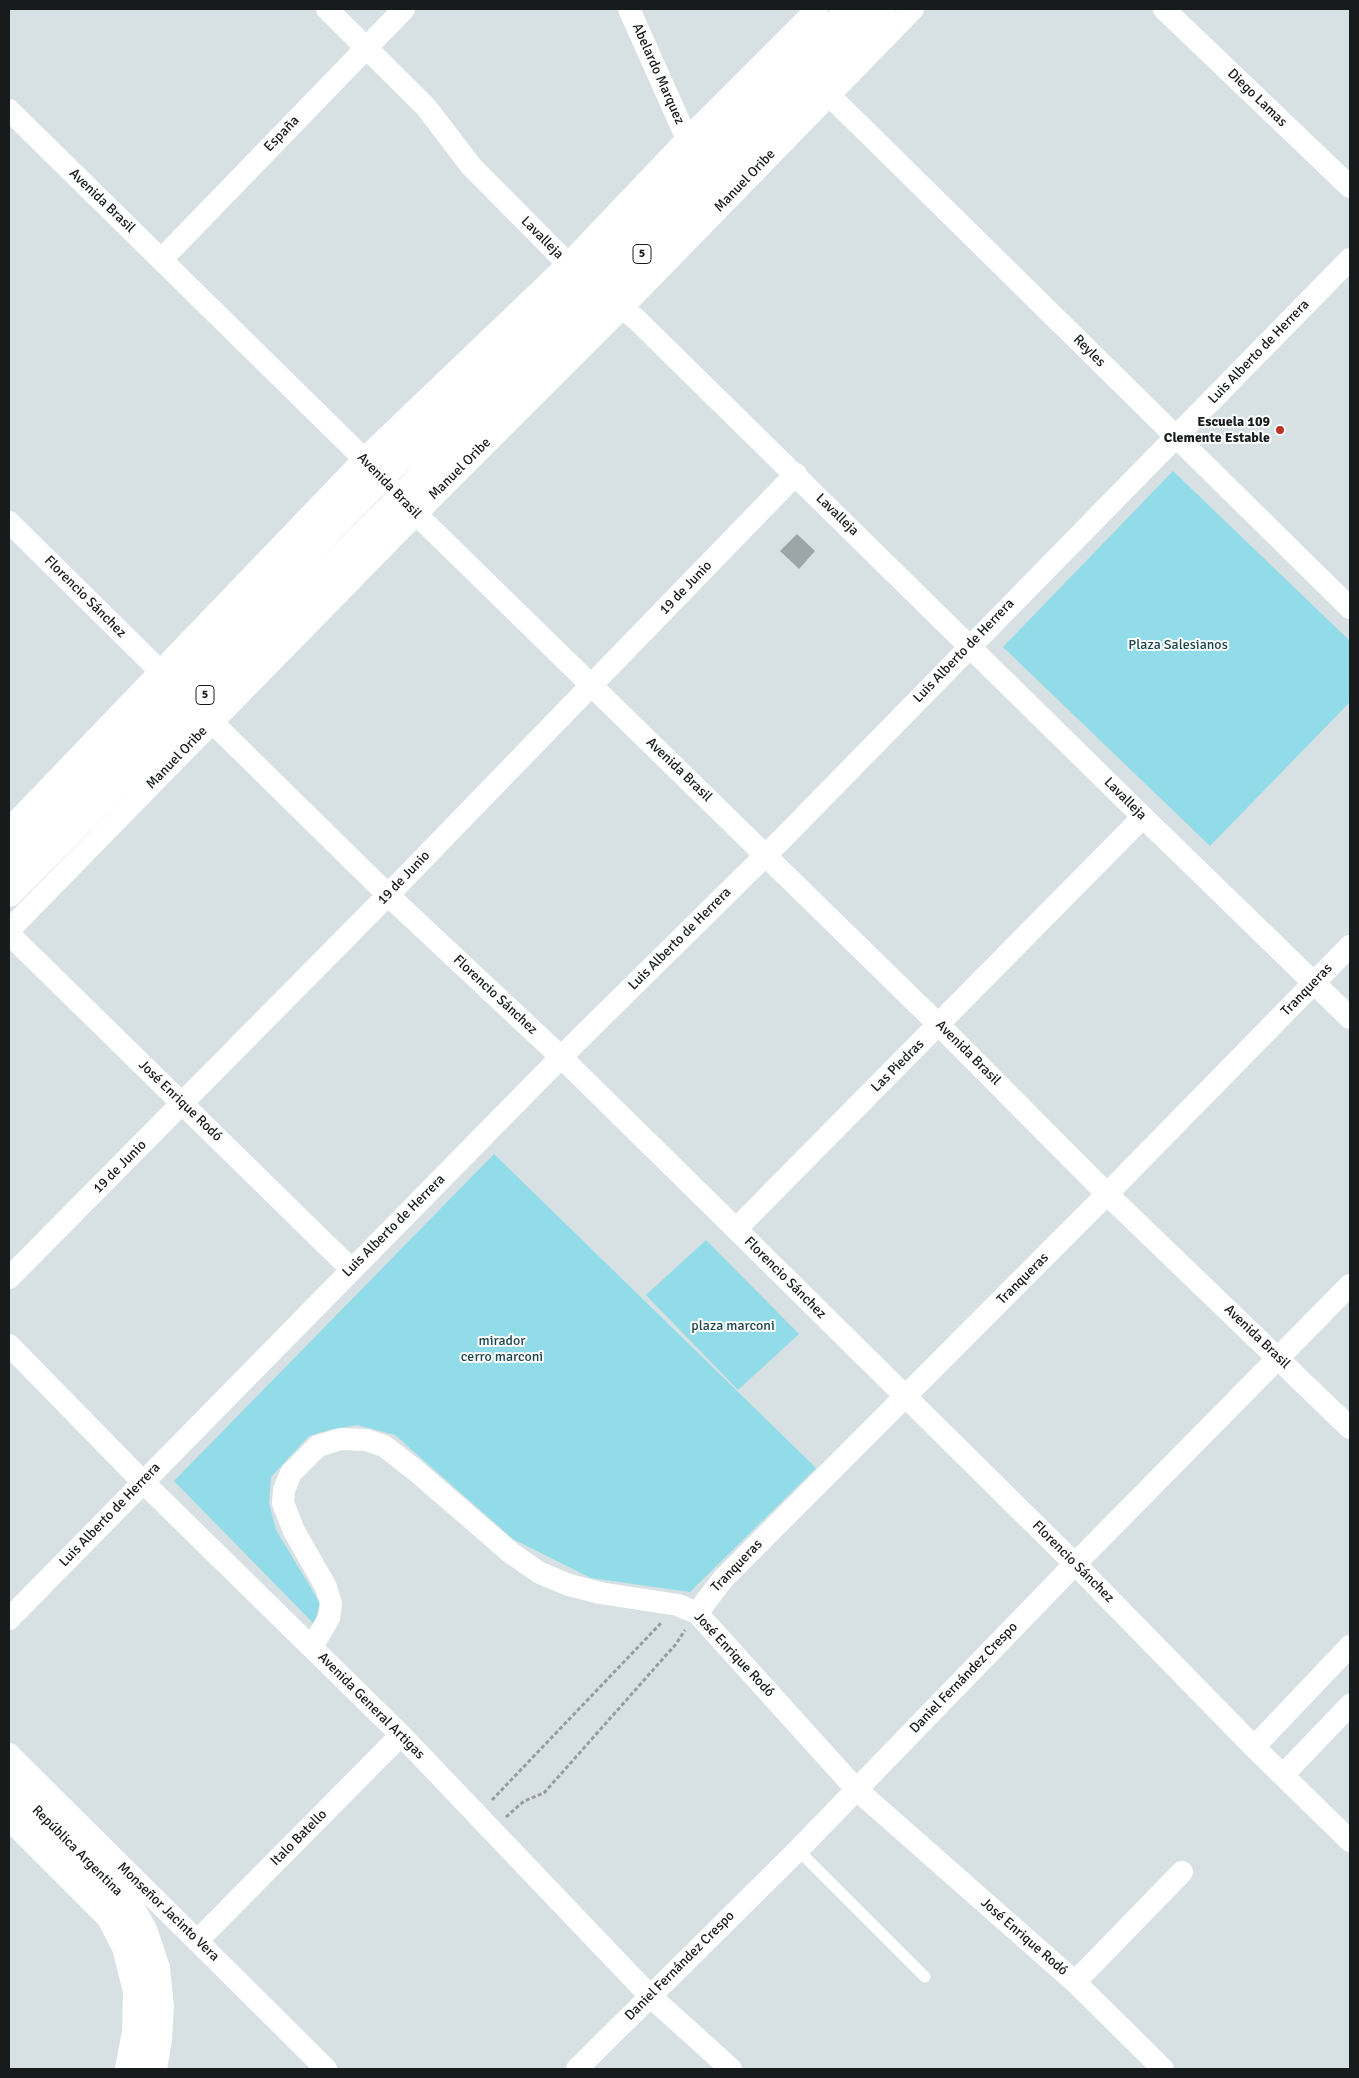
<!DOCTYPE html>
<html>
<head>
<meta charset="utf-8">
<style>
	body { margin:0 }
	#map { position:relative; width:1359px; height:2078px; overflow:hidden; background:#d7e0e2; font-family:Signika,sans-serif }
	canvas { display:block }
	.frame { position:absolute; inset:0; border:10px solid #181b1c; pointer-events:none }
</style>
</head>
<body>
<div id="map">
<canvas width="1359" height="2078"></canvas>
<div class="frame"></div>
</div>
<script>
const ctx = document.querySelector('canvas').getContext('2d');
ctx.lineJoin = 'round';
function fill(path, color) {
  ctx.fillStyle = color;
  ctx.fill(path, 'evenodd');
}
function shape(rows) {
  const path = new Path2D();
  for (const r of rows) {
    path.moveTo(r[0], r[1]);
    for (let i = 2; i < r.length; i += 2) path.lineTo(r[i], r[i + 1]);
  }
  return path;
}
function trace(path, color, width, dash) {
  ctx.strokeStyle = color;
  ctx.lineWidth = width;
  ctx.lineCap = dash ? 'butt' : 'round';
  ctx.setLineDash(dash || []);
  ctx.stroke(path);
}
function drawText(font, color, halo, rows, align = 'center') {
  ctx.font = font + ' Signika,sans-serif';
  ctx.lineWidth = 4;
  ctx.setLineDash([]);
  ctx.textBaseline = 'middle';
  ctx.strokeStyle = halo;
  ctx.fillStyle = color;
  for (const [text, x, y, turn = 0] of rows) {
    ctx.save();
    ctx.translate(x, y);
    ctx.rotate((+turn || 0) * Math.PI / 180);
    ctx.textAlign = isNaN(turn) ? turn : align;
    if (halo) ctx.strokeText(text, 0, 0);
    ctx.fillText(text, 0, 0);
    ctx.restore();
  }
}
const green = shape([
	[1173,471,1350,641,1350,702,1210,846,1003,647],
	[494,1154,816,1468,690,1592,591,1578,513,1539,395,1435,357,1425,329,1430,309,1436,271,1477,269,1503,276,1530,320,1603,314,1624,174,1481],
	[706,1240,799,1334,738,1390,646,1295]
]);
const building = shape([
	[797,534,815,551,799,569,780,551]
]);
const path = shape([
	[492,1800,662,1622],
	[506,1817,524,1801,544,1793,676,1644,685,1630]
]);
const lane = shape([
	[798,1850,925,1977]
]);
const street = shape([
	[327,9,426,107,471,166,568,264,637,320,1143,817,1350,1018],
	[629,9,687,139],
	[1164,9,1350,187],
	[828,94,1350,608],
	[9,110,364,459,416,514,939,1025,1107,1194,1350,1428],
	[162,259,404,9],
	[9,522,161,672],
	[212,722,388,895,561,1057,736,1229,1075,1564,1254,1747,1350,1841],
	[9,829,364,459,568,264,687,139,817,9],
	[9,930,416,514,622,308,913,9],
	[9,934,351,1269],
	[736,1229,1143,817],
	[9,1278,388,895,796,474],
	[9,1345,143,1482,401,1735,650,1996,731,2069],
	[697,1613,723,1579,1107,1194,1350,946],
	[9,1619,561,1057,783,838,1350,259],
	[312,1647,329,1618,331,1604,326,1587,294,1531,283,1503,284,1490,291,1473,318,1446,341,1439,366,1440,384,1446,415,1470,511,1553,540,1573,569,1585,600,1593,678,1605,697,1613,856,1789,1075,1982,1163,2069],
	[1254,1747,1350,1646],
	[9,1754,326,2069],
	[1283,1775,1350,1705],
	[197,1941,401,1735],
	[1075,1982,1182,1872],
	[577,2069,798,1850,1075,1564,1350,1285]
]);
const highway = shape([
	[9,858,381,477,505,357,583,276,851,9],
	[9,893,604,293,881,9],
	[9,1783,101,1872,128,1904,144,1932,156,1968,160,2007,158,2039,153,2069],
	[9,1815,110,1916,126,1947,137,1991,136,2032,129,2069]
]);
const markers = [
	[1280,430,5,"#bd3020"]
];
const shields = [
	[642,254,18],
	[205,695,18]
];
const shieldNames = [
	["5",642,254],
	["5",205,695]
];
const streetNames = [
	["Abelardo Marquez",658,74,66],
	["Diego Lamas",1257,98,44],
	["España",282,134,-46],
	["Manuel Oribe",745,181,-46],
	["Avenida Brasil",102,201,44],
	["Lavalleja",542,238,45],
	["Reyles",1089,351,45],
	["Luis Alberto de Herrera",1259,352,-46],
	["Manuel Oribe",460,469,-45],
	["Avenida Brasil",389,486,46],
	["Lavalleja",837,515,44],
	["19 de Junio",686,588,-46],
	["Florencio Sánchez",85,597,45],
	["Luis Alberto de Herrera",964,651,-46],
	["Manuel Oribe",177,758,-46],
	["Avenida Brasil",679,770,44],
	["Lavalleja",1125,799,45],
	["19 de Junio",404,878,-46],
	["Luis Alberto de Herrera",680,939,-45],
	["Tranqueras",1307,990,-46],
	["Florencio Sánchez",495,995,43],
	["Avenida Brasil",968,1053,45],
	["Las Piedras",898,1066,-45],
	["José Enrique Rodó",180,1101,44],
	["19 de Junio",120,1167,-45],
	["Luis Alberto de Herrera",394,1226,-45],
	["Florencio Sánchez",785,1278,45],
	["Tranqueras",1023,1279,-45],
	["Avenida Brasil",1257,1337,44],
	["Luis Alberto de Herrera",110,1515,-46],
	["Florencio Sánchez",1073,1562,45],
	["Tranqueras",737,1566,-46],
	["José Enrique Rodó",734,1655,47],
	["Daniel Fernández Crespo",964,1678,-46],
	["Avenida General Artigas",371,1706,45],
	["Italo Batello",299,1838,-45],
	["República Argentina",77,1851,45],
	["Monseñor Jacinto Vera",168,1912,44],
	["José Enrique Rodó",1024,1937,41],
	["Daniel Fernández Crespo",680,1966,-45]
];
const poiNames = [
	["Escuela 109",1270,422],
	["Clemente Estable",1270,438]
];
const parkNames = [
	["Plaza Salesianos",1178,645],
	["plaza marconi",733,1326],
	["mirador",502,1341],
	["cerro marconi",502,1357]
];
fill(green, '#92dce9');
fill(building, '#9da6a7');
trace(path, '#969d9f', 3, [4, 2.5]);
trace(lane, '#fff', 11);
trace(street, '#fff', 22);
trace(highway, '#fff', 28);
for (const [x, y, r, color] of markers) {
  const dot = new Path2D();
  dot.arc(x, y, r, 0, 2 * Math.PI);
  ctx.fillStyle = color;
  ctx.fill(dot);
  trace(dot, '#fff', 2);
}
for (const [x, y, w] of shields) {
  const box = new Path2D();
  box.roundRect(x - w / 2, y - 9.5, w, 19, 4);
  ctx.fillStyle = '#fff';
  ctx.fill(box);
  trace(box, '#181b1c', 1);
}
drawText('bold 12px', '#181b1c', null, shieldNames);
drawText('14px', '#181b1c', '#fff', streetNames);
drawText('bold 14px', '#181b1c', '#fff', poiNames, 'right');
drawText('14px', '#19454c', '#fff', parkNames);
</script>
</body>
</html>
